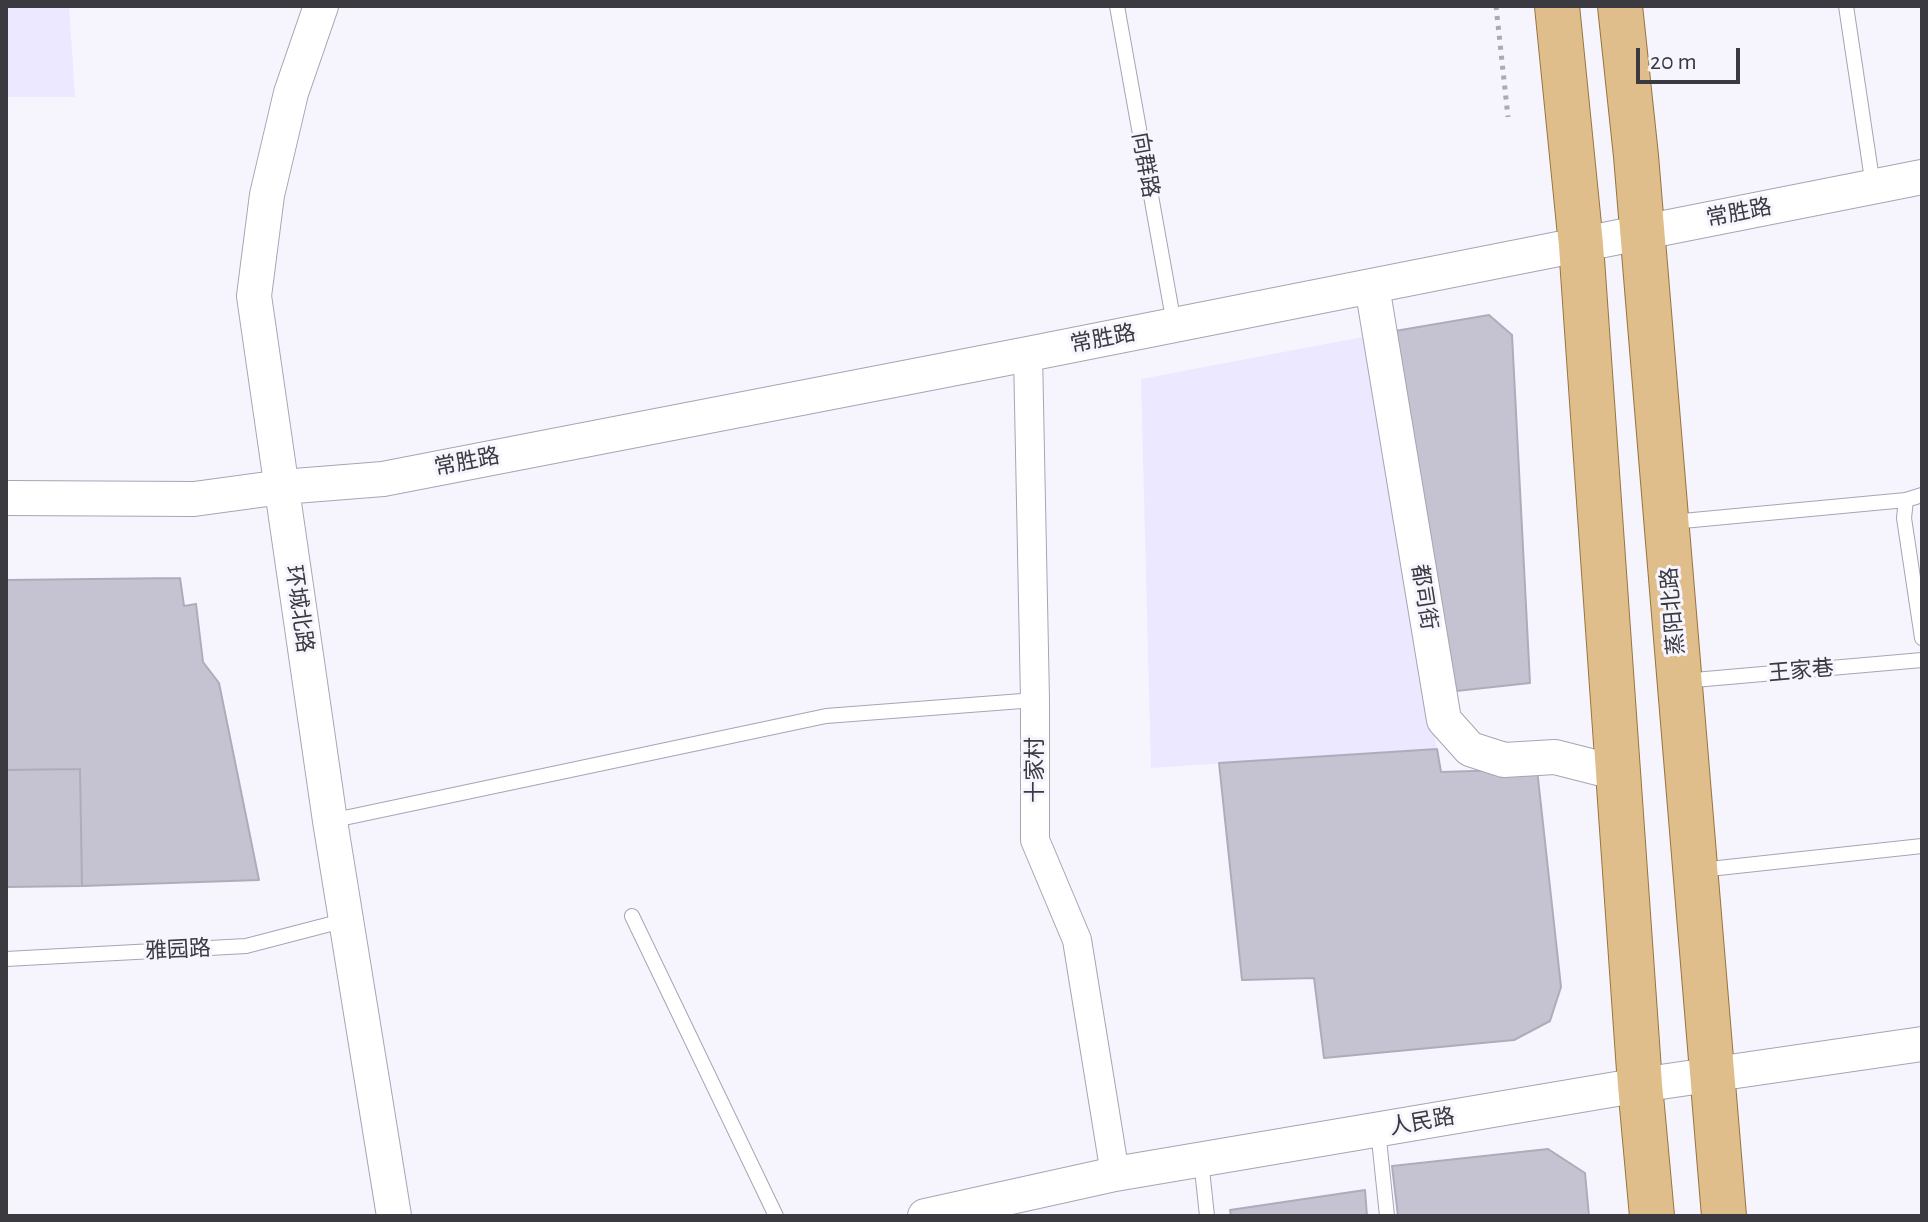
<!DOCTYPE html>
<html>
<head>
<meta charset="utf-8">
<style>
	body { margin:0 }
	#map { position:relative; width:1928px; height:1222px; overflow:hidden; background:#f6f5fe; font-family:"Alegreya Sans",sans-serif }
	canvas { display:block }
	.frame { position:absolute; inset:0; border:8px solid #3a3a40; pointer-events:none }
	.scale { position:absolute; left:1636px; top:48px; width:104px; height:36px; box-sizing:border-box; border:4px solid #3a3a40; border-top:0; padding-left:10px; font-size:24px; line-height:28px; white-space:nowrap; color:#3a3a40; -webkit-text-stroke:6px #f6f5fe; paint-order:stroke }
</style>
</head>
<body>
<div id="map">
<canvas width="1928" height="1222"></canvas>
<div class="frame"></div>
<div class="scale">20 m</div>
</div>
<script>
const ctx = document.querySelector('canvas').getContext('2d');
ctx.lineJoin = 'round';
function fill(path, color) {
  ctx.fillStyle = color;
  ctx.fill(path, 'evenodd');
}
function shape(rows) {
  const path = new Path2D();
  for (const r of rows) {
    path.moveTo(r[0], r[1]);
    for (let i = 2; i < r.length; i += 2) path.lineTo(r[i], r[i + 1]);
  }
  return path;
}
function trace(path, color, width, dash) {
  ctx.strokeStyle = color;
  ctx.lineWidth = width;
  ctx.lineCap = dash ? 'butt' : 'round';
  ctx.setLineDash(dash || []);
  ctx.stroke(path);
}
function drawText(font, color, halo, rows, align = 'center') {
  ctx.font = font + ' "Alegreya Sans","Noto Sans SC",sans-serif';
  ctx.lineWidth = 6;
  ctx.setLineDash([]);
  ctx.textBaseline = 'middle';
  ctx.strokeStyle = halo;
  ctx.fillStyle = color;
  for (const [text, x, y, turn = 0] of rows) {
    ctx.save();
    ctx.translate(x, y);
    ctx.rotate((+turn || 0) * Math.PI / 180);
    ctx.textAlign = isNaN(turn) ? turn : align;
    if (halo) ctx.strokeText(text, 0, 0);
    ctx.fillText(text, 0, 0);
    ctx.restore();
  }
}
const built = shape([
	[6,6,69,6,75,97,6,97],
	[1368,336,1437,749,1151,768,1141,379]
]);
const building = shape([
	[1489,315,1512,335,1530,683,1447,692,1395,331,1489,315],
	[180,578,184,606,196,604,203,662,219,683,259,880,82,886,80,769,6,770,6,580,180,578],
	[1437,749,1441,772,1537,769,1561,987,1550,1021,1514,1040,1324,1058,1314,978,1242,980,1219,763,1437,749],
	[80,769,82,886,6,887,6,770,80,769],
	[1548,1149,1585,1173,1589,1216,1398,1216,1392,1166,1548,1149],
	[1365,1190,1367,1216,1231,1216,1230,1210,1365,1190]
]);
const path = shape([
	[1496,6,1508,117]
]);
const service = shape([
	[1117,6,1174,324],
	[1846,6,1873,186],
	[1922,495,1906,500,1904,518,1922,638],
	[1672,522,1906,500],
	[1683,681,1922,660],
	[330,821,826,716,1035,700],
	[1700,870,1922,846],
	[632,916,776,1216],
	[6,959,246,946,346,920],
	[1378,1130,1387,1216],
	[1201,1160,1207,1216]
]);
const minor = shape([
	[1028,354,1035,700,1035,840,1077,940,1115,1174]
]);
const tertiary = shape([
	[321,6,291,93,267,195,254,296,330,821,394,1216],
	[1372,286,1444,720,1470,749,1504,760,1555,757,1618,773],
	[6,498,194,499,282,487,383,479,1028,354,1922,177],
	[925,1216,1115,1174,1640,1085,1922,1044]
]);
const primary = shape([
	[1557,6,1581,245,1640,1085,1652,1216],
	[1620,6,1636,156,1724,1216]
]);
const streetNames = [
	["向群路",1145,165,80],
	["常胜路",1739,213,-11],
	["常胜路",1103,339,-11],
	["常胜路",467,462,-11],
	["都司街",1424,597,81],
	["环城北路",299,609,82],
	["蒸阳北路",1673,611,-95],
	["王家巷",1801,671,-5],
	["十家村",1035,770,-90],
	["雅园路",178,950,-3],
	["人民路",1422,1122,-10]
];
fill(built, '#ebe8ff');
fill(building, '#c5c3d2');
trace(building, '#aeacbb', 2);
trace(service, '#a6a5b3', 16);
trace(minor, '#a6a5b3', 30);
trace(tertiary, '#a6a5b3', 36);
trace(primary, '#98743e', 46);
trace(path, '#abaab2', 5, [4, 6]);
trace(service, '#fff', 14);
trace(minor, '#fff', 28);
trace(tertiary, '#fff', 34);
trace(primary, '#e0be8b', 44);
drawText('22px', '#3a3a40', '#f6f5fe', streetNames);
</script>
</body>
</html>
